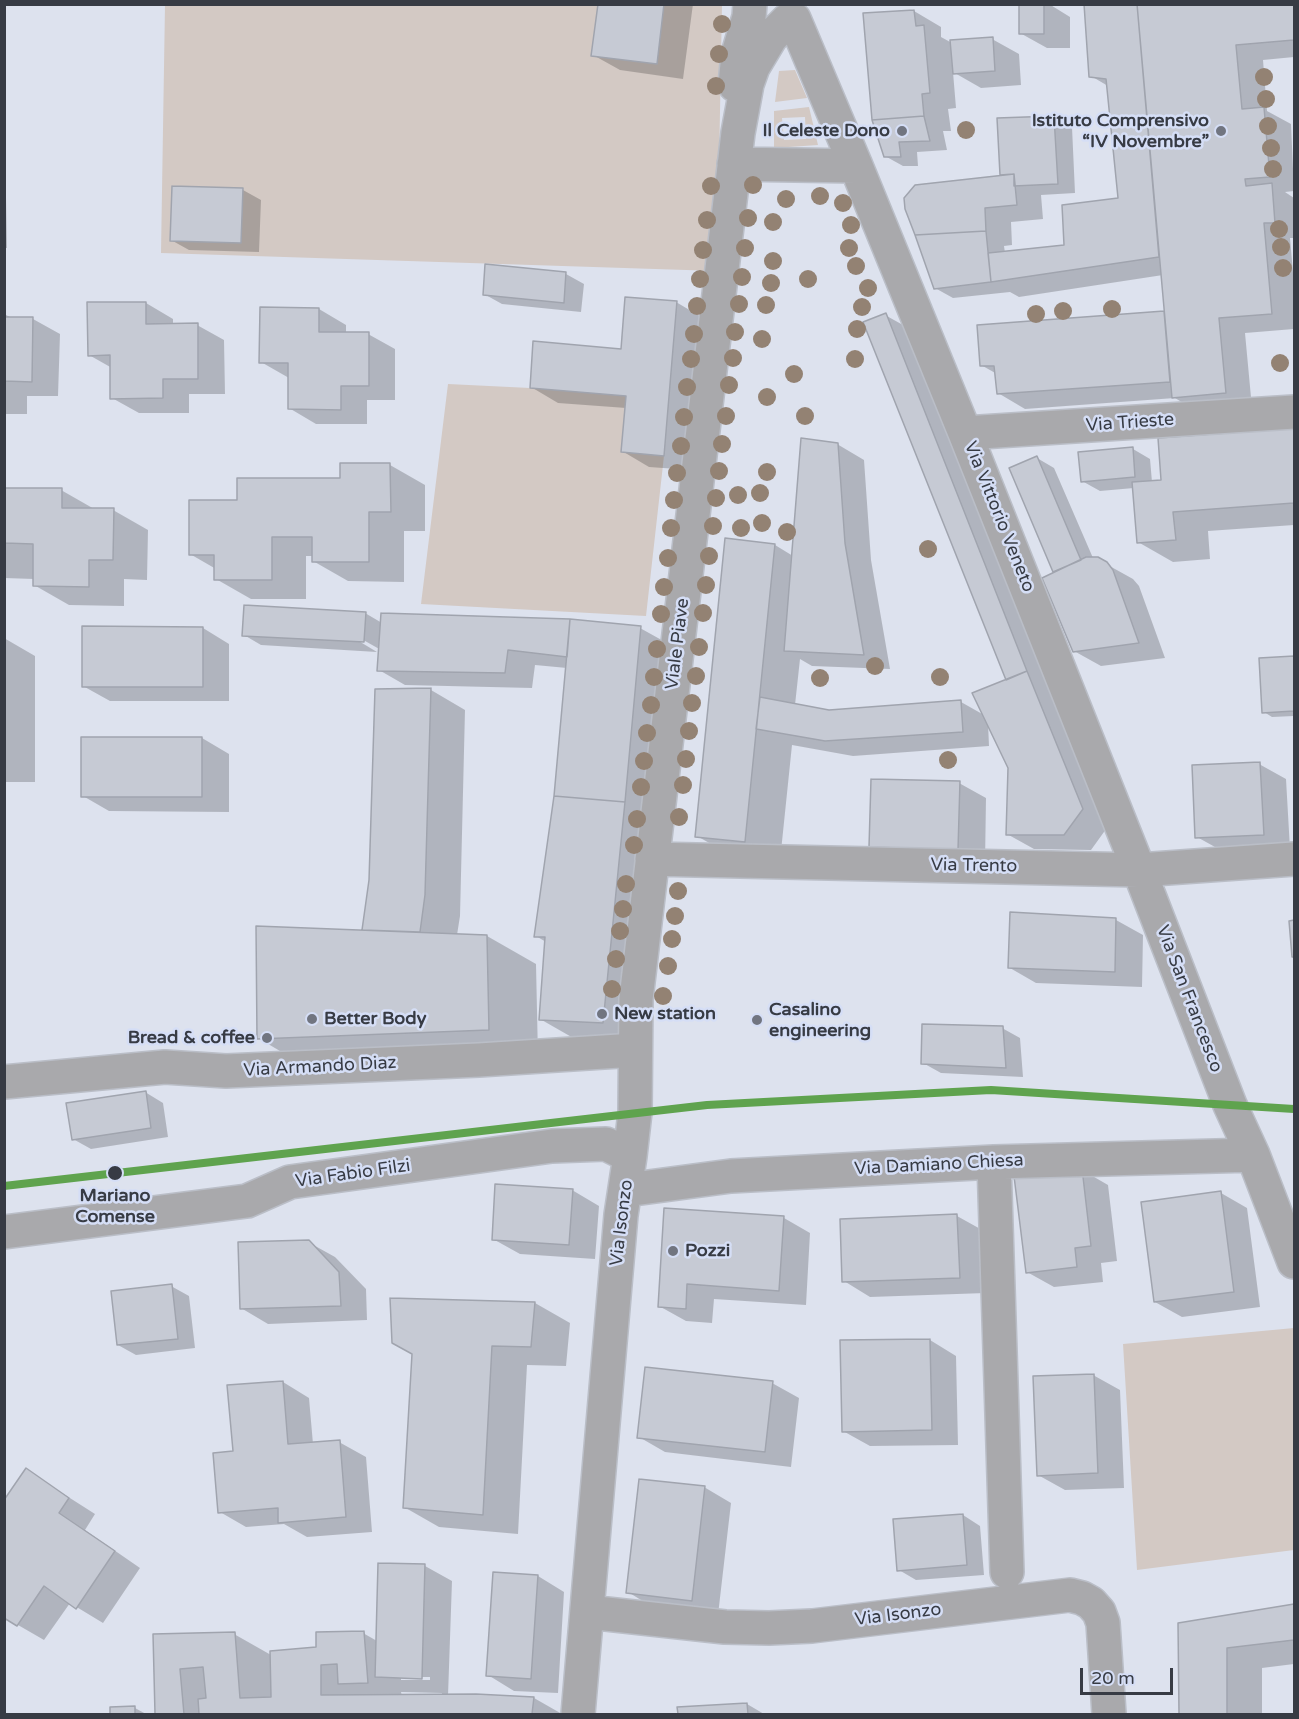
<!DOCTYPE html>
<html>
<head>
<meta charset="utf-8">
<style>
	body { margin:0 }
	#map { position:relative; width:1299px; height:1719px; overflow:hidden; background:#dde2ee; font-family:"Varela Round",sans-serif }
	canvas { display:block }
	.frame { position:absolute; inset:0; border:6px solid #373b44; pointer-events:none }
	.scale { position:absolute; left:1080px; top:1668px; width:93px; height:27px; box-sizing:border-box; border:3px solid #373b44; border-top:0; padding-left:8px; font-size:18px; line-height:21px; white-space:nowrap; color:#373b44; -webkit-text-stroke:4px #d5def6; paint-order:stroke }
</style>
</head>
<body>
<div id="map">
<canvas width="1299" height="1719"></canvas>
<div class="frame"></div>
<div class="scale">20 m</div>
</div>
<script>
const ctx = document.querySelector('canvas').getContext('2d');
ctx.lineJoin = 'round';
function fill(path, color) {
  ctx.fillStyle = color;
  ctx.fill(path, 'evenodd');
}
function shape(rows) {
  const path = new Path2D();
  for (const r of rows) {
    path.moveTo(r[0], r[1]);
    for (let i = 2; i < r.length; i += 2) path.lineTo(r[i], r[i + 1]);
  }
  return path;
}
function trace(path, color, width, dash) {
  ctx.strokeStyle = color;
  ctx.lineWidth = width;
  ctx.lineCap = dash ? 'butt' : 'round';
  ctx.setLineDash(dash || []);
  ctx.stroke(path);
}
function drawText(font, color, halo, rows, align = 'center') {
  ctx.font = font + ' "Varela Round",sans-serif';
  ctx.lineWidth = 5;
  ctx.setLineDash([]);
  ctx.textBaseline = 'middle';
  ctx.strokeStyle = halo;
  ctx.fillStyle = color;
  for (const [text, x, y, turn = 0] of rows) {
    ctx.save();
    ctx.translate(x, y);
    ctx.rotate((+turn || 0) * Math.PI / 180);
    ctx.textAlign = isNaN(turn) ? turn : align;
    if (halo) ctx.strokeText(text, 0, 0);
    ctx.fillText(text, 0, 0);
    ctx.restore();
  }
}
const green = shape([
	[165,5,722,5,717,271,161,253],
	[795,70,807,98,775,102,779,71],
	[809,107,818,145,774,148,774,111],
	[805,117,806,139,784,140,782,118],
	[448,384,530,388,626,396,664,456,646,616,421,604],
	[1294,1328,1294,1550,1137,1570,1123,1344]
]);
const shadow = shape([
	[600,4,693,4,683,79,620,70,593,55],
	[1020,4,1049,4,1070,17,1070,48,1047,48,1020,33],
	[1085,4,1294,4,1294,57,1263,60,1267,111,1291,124,1294,191,1285,192,1294,198,1294,238,1290,238,1294,284,1294,329,1245,333,1252,408,1200,413,1175,398,1025,409,998,393,997,374,981,365,978,326,1166,312,1163,275,1019,297,1010,292,953,298,935,288,917,236,1006,177,1001,174,999,120,1054,117,1072,127,1075,193,1041,195,1043,219,1011,222,1012,245,1004,246,1005,253,1066,247,1120,199,1108,86,1091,76],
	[914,11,941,27,941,37,952,43,992,39,1019,54,1021,85,981,88,953,72,956,108,948,109,951,131,943,131,947,150,917,152,918,166,903,166,885,156],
	[243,190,261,200,259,252,189,250,171,240],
	[4,196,6,197,7,248,4,248],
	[566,274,584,284,581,312,502,304,484,294],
	[676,302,703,318,691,470,649,467,622,451,626,408,558,403,531,387,622,350],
	[146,303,173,319,173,325,197,325,224,340,225,394,189,394,189,413,139,413,112,398,112,368,89,355,89,304],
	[319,309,346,325,346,333,368,334,395,349,395,400,367,400,367,424,316,424,289,408,289,378,261,362],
	[4,314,10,317,33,319,60,334,58,396,27,396,27,414,4,414],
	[885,315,912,330,1109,825,1091,850,1034,849,1007,834,1010,768,988,723,989,746,853,756,792,745,780,861,732,856,697,836,775,545,793,556,837,444,864,460,871,560,890,669,812,666,800,659,795,705,829,712,961,702,984,715,1008,681],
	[1294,430,1294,525,1208,531,1210,559,1173,562,1138,542,1134,488,1100,491,1082,481,1133,449,1150,459,1152,482,1162,481,1159,440],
	[1037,458,1054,468,1093,558,1097,559,1133,579,1139,586,1165,658,1101,666,1074,651,1057,573,1055,571],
	[342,464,390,465,425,485,425,531,404,531,404,582,348,581,313,561,313,556,306,556,306,599,251,599,216,579,216,569,190,554,239,502,342,480],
	[4,489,61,490,96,510,113,510,148,530,147,580,124,579,124,606,69,605,34,585,34,579,4,578],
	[365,613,382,623,640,628,667,643,637,1042,575,1039,540,1019,546,942,536,936,556,796,567,668,535,665,532,688,405,685,379,670,381,650,358,637,357,640,377,652,261,645,244,635],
	[203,628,229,644,229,701,110,701,83,686],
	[4,638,35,656,35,782,4,782],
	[1294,657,1294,716,1272,717,1264,712,1261,659],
	[431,690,465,710,460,916,457,935,487,936,536,964,538,1057,307,1067,258,1038,363,931,371,880],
	[202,738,229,754,229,812,109,811,83,796],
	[1259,764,1286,779,1290,849,1224,852,1197,837],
	[959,783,986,798,985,864,898,862,871,847],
	[1012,914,1116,920,1143,935,1142,987,1036,983,1010,968],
	[1002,1028,1020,1038,1023,1077,941,1073,923,1063],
	[145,1092,163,1103,168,1137,91,1149,73,1139],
	[1082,1170,1108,1185,1117,1261,1101,1263,1103,1282,1054,1287,1027,1272],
	[572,1190,599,1206,595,1259,520,1254,493,1239],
	[1221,1193,1247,1208,1260,1307,1182,1317,1155,1302],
	[666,1209,784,1218,810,1233,806,1305,714,1299,712,1323,686,1321,659,1306],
	[957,1216,984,1231,986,1293,870,1297,844,1281],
	[308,1242,335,1257,366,1289,367,1320,268,1324,241,1308],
	[171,1286,189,1296,195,1348,136,1355,118,1345],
	[391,1299,535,1303,570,1323,566,1366,527,1365,518,1534,439,1527,404,1507,413,1354],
	[930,1340,956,1356,958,1445,870,1446,843,1431],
	[1093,1375,1120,1390,1124,1488,1065,1490,1038,1475],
	[283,1382,309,1398,313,1444,339,1442,366,1457,372,1532,307,1537,284,1524,246,1527,220,1512,234,1453],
	[772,1383,799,1398,791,1467,665,1452,639,1437],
	[26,1470,95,1514,85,1530,140,1568,103,1623,70,1603,44,1640,18,1625],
	[704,1487,731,1503,718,1615,654,1608,628,1592],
	[963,1515,980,1526,984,1575,916,1580,899,1570],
	[380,1564,425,1566,452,1581,448,1696,534,1698,562,1714,157,1714,154,1635,234,1634,271,1655,317,1648,363,1633,377,1641],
	[401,1677,430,1677,430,1680,401,1680],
	[401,1692,442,1693,442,1696,402,1696],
	[538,1576,564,1592,558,1693,514,1691,488,1675],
	[1294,1605,1294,1664,1262,1668,1262,1714,1181,1714,1180,1624],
	[747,1704,764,1714,680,1714,679,1708],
	[135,1708,146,1714,112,1714,112,1709]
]);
const building = shape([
	[598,4,664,4,657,64,591,56,598,4],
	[1019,4,1044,4,1044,34,1019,34,1019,4],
	[1084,4,1137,4,1159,257,991,282,988,253,1064,245,1062,205,1118,198,1106,79,1089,77,1084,4],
	[1137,4,1294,4,1294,40,1236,45,1242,109,1264,107,1270,177,1245,179,1246,186,1272,183,1275,223,1264,223,1272,314,1219,318,1226,393,1172,398,1137,4],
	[914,10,916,26,924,25,930,93,922,94,924,116,872,120,863,13,914,10],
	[993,37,995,71,953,74,950,40,993,37],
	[924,116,930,141,899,142,901,157,884,157,872,120,924,116],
	[1054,116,1058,184,1014,186,1014,174,1000,175,997,118,1054,116],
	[1014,174,1017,205,985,208,986,231,915,235,905,209,904,198,915,185,1014,174],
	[172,186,243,188,241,243,170,241,172,186],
	[986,231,991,282,934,289,915,235,986,231],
	[485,264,566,272,564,303,483,295,485,264],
	[625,297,677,301,664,456,621,452,626,396,530,388,533,341,621,349,625,297],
	[87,302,146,302,146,324,198,323,198,379,163,379,163,398,110,399,110,355,88,356,87,302],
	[260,307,319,308,319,332,369,332,369,386,341,386,341,410,288,409,288,363,259,363,260,307],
	[1164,311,1170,382,997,394,994,366,980,366,977,325,1164,311],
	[886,313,1027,671,1006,680,863,322,886,313],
	[4,317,33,317,32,382,4,381,4,317],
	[1294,428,1294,503,1173,512,1176,540,1137,543,1132,482,1161,480,1158,438,1294,428],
	[801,438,838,443,845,543,864,655,784,651,801,438],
	[1133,447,1135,477,1081,482,1078,452,1133,447],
	[1037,456,1081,560,1053,572,1009,468,1037,456],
	[340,463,390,463,391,512,369,512,369,562,312,562,312,537,272,537,272,580,214,580,214,555,189,555,189,500,237,500,237,478,340,478,340,463],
	[4,488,62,488,62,508,114,508,113,560,89,560,89,587,33,586,33,544,4,543,4,488],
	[725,538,775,544,745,842,695,837,725,538],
	[1086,557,1098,557,1107,562,1113,570,1139,643,1073,652,1042,578,1086,557],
	[244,605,366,612,364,642,242,636,244,605],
	[381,613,570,619,567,657,508,650,505,673,377,671,381,613],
	[570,619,641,626,625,802,554,796,570,619],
	[82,626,203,627,203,687,82,687,82,626],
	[1294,656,1294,711,1262,713,1259,658,1294,656],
	[1027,671,1083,809,1064,835,1006,835,1008,768,972,693,1027,671],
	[431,688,425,895,420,932,362,930,369,880,375,689,431,688],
	[760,697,829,710,961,700,963,732,825,741,756,729,760,697],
	[81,737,202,737,202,797,81,797,81,737],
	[1260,762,1264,835,1195,838,1192,765,1260,762],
	[871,779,960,781,958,850,869,847,871,779],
	[554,796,625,802,603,1023,539,1020,545,937,534,937,554,796],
	[1010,912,1116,918,1115,972,1008,968,1010,912],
	[1294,920,1294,957,1292,957,1289,921,1294,920],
	[256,926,487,935,489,1030,257,1039,256,926],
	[922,1024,1003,1026,1006,1068,921,1064,922,1024],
	[146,1091,151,1128,72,1140,66,1103,146,1091],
	[1082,1168,1091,1246,1075,1248,1077,1267,1026,1273,1014,1176,1082,1168],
	[495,1184,573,1189,569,1245,492,1240,495,1184],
	[1221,1191,1234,1292,1154,1302,1141,1202,1221,1191],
	[664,1208,784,1216,779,1291,687,1284,686,1309,658,1307,664,1208],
	[957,1214,960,1278,842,1282,840,1219,957,1214],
	[309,1240,339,1272,341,1306,240,1309,238,1242,309,1240],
	[172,1284,178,1339,117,1345,111,1291,172,1284],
	[390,1298,535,1302,531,1347,492,1346,483,1515,403,1508,412,1354,392,1343,390,1298],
	[930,1339,932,1430,842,1432,840,1340,930,1339],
	[645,1367,773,1381,765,1452,637,1438,645,1367],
	[1094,1374,1098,1473,1037,1476,1033,1376,1094,1374],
	[283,1381,288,1444,340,1440,346,1517,278,1523,278,1508,218,1513,213,1453,233,1451,227,1385,283,1381],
	[26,1468,69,1498,59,1513,115,1551,76,1609,44,1586,17,1626,4,1618,4,1500,26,1468],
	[639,1479,705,1486,692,1601,626,1593,639,1479],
	[963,1514,967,1565,897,1571,893,1519,963,1514],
	[378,1563,425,1564,422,1679,375,1677,378,1563],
	[493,1572,538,1575,531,1679,486,1676,493,1572],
	[1294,1604,1294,1640,1227,1648,1227,1714,1179,1714,1178,1623,1294,1604],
	[364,1631,368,1683,338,1684,337,1664,321,1665,321,1695,476,1694,534,1697,532,1714,199,1714,198,1699,206,1698,203,1667,180,1669,184,1714,155,1714,153,1634,235,1632,240,1698,271,1697,270,1651,316,1647,316,1632,364,1631],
	[747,1703,748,1714,678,1714,677,1707,747,1703],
	[135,1706,135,1714,110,1714,110,1707,135,1706]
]);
const minor = shape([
	[794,19,856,166,965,433,1139,870,1230,1105,1253,1155,1294,1262],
	[735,85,738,54,749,17,750,4],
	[734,164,856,166],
	[965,433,1294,412],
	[652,859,1139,870,1294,859],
	[4,1082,165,1067,226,1071,479,1060,635,1050],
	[994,1162,1007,1572],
	[626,1190,731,1176,994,1162,1253,1155],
	[4,1232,247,1201,290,1182,552,1146,606,1144,630,1156],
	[588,1612,725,1627,769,1628,812,1626,1070,1595,1082,1598,1091,1603,1099,1612,1103,1623,1109,1714],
	[578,1714,621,1215,630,1156,635,1112,636,999,738,133,747,84,753,67,771,37,788,20]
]);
const rail1 = shape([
	[4,1186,707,1105,991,1090,1294,1109]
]);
const trees = [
	[722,24],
	[719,54],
	[1264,77],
	[716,86],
	[1266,99],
	[1268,126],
	[966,130],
	[1271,148],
	[1273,169],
	[753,185],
	[711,186],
	[820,196],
	[786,199],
	[843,203],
	[748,218],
	[707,220],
	[773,222],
	[851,225],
	[1279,229],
	[1281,247],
	[745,248],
	[849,248],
	[703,250],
	[773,261],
	[856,266],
	[1283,268],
	[742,277],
	[700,279],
	[808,279],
	[771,283],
	[868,288],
	[739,304],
	[766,305],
	[697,306],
	[862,307],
	[1112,309],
	[1063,311],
	[1036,314],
	[857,329],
	[735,332],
	[694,334],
	[762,339],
	[733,358],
	[691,359],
	[855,359],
	[1280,363],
	[794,374],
	[729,385],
	[687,387],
	[767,397],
	[726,416],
	[805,416],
	[684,417],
	[722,444],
	[681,446],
	[719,471],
	[767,472],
	[677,473],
	[760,493],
	[738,495],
	[716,498],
	[674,500],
	[762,523],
	[713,526],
	[671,528],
	[741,528],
	[787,532],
	[928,549],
	[709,556],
	[668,558],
	[706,585],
	[664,587],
	[703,613],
	[661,614],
	[699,647],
	[657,649],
	[875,666],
	[696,676],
	[654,677],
	[940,677],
	[820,678],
	[692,703],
	[651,705],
	[689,731],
	[647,733],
	[686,759],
	[948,760],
	[644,761],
	[683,785],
	[641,787],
	[679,817],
	[637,819],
	[634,845],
	[626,884],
	[678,891],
	[623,909],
	[675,916],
	[620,931],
	[672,939],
	[616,959],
	[668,966],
	[612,989],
	[663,996]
];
const markers = [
	[902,131,6,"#717580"],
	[1221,131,6,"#717580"],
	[602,1014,6,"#717580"],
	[312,1019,6,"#717580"],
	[757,1020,6,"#717580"],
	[267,1038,6,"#717580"],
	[115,1173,8,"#373b44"],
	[673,1251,6,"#717580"]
];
const poiNames = [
	["Istituto Comprensivo",1209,121,"right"],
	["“IV Novembre”",1209,142,"right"],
	["Il Celeste Dono",890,131,"right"],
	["Casalino",769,1010],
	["engineering",769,1031],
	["New station",614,1014],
	["Better Body",324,1019],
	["Bread & coffee",255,1038,"right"],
	["Pozzi",685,1251]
];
const streetNames = [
	["Via Trieste",1130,423,-4],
	["Via Vittorio Veneto",999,517,68],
	["Viale Piave",678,644,-83],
	["Via Trento",974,866,1],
	["Via San Francesco",1189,999,69],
	["Via Armando Diaz",320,1067,-3],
	["Via Damiano Chiesa",939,1165,-3],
	["Via Fabio Filzi",353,1174,-8],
	["Via Isonzo",622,1223,-83],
	["Via Isonzo",898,1615,-7]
];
const stopNames = [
	["Mariano",115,1196],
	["Comense",115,1217]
];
fill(green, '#d3c9c4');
fill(shadow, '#0003');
fill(building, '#c6cad4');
trace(building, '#a0a4ae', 1.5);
trace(minor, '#babec7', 36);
trace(minor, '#a9a9ac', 33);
trace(rail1, '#5fa34e', 8);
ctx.fillStyle = '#938273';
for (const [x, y] of trees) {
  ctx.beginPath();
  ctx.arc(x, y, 9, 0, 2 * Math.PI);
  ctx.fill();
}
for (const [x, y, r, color] of markers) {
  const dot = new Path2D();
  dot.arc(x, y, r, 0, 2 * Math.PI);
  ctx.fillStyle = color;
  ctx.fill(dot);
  trace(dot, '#d5def6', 2);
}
drawText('bold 18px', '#373b44', '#d5def6', poiNames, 'left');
drawText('18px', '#373b44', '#d5def6', streetNames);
drawText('bold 18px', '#373b44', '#d5def6', stopNames);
</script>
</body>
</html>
